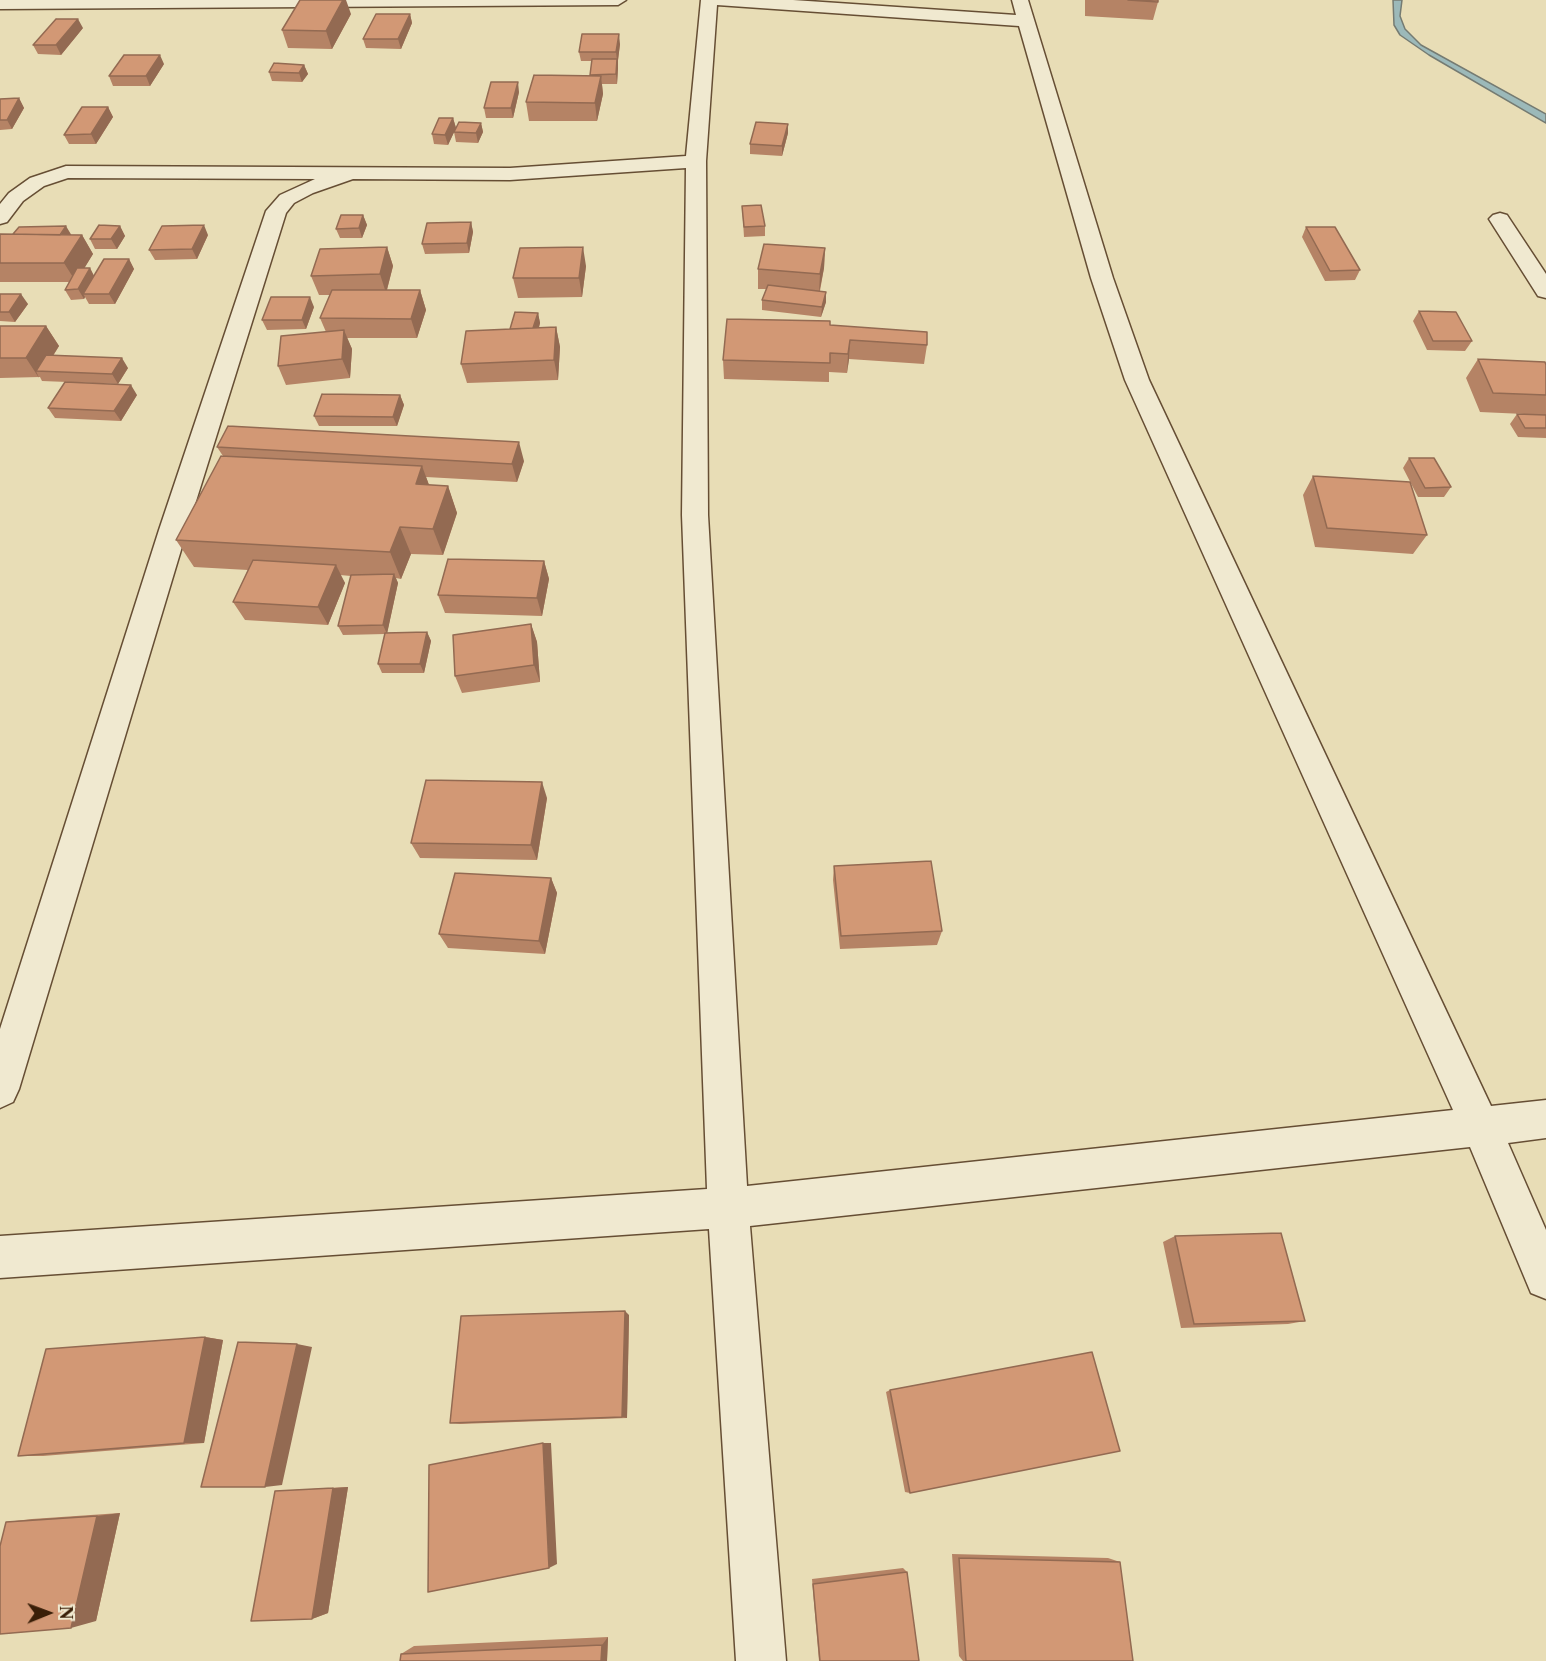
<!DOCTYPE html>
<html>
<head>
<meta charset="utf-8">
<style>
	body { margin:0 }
	#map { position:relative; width:1546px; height:1661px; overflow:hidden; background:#e8ddb6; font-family:"Libre Caslon Text",serif }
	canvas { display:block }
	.north { position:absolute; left:18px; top:1583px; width:60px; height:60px; -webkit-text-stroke:4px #f0e9d0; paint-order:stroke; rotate:89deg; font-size:16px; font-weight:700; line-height:24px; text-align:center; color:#3a1f08 }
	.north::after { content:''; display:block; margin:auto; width:21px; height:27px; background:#3a1f08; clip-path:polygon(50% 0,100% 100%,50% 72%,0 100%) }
</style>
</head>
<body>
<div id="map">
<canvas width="1546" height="1661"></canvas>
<div class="north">N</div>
</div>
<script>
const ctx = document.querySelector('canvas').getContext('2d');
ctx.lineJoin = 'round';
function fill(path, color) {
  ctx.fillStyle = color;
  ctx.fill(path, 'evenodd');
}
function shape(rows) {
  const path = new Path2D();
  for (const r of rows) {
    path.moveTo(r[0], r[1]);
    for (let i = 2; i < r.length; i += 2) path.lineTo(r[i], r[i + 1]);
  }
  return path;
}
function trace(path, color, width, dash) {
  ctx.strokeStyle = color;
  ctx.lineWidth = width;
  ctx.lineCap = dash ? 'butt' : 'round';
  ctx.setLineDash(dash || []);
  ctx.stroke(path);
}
const water = shape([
	[1393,0,1402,0,1400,16,1405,29,1421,45,1546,114,1546,123,1429,55,1400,35,1394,25,1393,0]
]);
const minor = shape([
	[0,0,626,0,618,5,0,9,0,0],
	[701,0,793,0,1016,15,1012,0,1028,0,1113,278,1149,380,1491,1106,1546,1100,1546,1138,1508,1143,1546,1230,1546,1299,1531,1293,1470,1147,750,1226,786,1661,736,1661,709,1229,0,1278,0,1236,707,1189,682,515,686,168,510,180,353,179,313,193,294,203,286,213,187,530,19,1089,13,1102,0,1108,0,1029,159,530,266,211,280,195,315,179,68,178,44,186,23,201,7,222,0,224,0,204,9,193,30,178,66,166,510,168,686,156,701,0],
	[717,5,1019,26,1091,278,1125,380,1453,1110,747,1186,708,515,706,161,717,5],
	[1500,213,1507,215,1546,274,1546,298,1538,296,1489,219,1493,215,1500,213]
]);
const wall = shape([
	[1085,0,1158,0,1158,2,1153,20,1085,16],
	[351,14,332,49,288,48,282,30],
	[410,14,412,23,401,49,366,48,363,39],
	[83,28,61,55,38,54,33,45],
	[620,44,618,60,618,68,617,84,602,84,603,94,597,121,529,121,526,102,590,76,592,61,581,61,579,52],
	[164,64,150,86,113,86,109,76],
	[304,65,308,74,302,82,272,81,269,72],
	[519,92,513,118,486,118,484,108],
	[19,98,24,108,12,129,0,130,0,99],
	[108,107,113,117,96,144,69,144,64,135],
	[453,118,456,128,448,145,434,144,432,134],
	[481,123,483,132,478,143,456,142,454,132],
	[788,124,788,133,782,156,750,154,750,144],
	[742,206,765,226,765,236,744,237],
	[363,215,367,225,362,238,340,238,336,229],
	[471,222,473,232,469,253,425,254,422,244],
	[120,226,125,236,117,249,95,249,90,239],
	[1306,227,1360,270,1355,280,1325,281,1302,237],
	[0,234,82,235,93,254,84,268,90,268,94,276,129,259,134,269,115,304,89,304,85,297,84,299,71,300,65,290,69,282,0,282],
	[208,235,197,259,155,260,149,250],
	[387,247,393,266,387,290,420,290,426,310,417,338,347,338,352,349,350,378,286,385,278,366,326,332,320,318,330,295,319,295,311,276],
	[825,248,824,268,820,291,826,292,826,302,821,317,762,310,762,300,766,289,758,289,758,269],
	[586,266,582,297,518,298,513,278],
	[0,294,28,304,15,322,0,321],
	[314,307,306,329,267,330,262,320],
	[1419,311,1472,341,1465,351,1427,350,1413,321],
	[538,313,540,323,539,328,556,327,560,347,558,380,467,383,461,364,510,329],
	[830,325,927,345,924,364,849,359,847,373,829,372,829,382,724,379,723,360],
	[0,326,46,326,59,346,53,356,128,368,118,384,42,381,40,377,0,378],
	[1478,359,1546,365,1546,415,1480,412,1466,378],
	[137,395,121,421,55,418,48,408],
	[400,395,404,405,397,426,319,426,314,416],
	[1517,414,1546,415,1546,438,1518,437,1510,424],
	[217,447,524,461,517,482,426,477,429,485,448,486,457,513,443,555,411,554,401,579,396,578,398,583,387,633,427,632,431,641,424,673,382,673,378,664,385,634,343,635,338,626,351,576,340,575,345,583,328,625,245,620,233,602,248,570,194,567,176,540,223,456],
	[1409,458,1451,487,1444,497,1418,497,1403,468],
	[1313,476,1427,535,1413,554,1315,547,1303,495],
	[544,561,549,579,542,616,445,613,438,595],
	[531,624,537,642,540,682,462,693,455,676],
	[547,798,537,860,420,858,411,843],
	[834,866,942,931,937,945,840,949,833,880],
	[551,878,557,893,545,954,448,948,439,934],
	[1175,1236,1305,1321,1288,1324,1181,1328,1163,1242],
	[629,1315,627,1418,460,1424,450,1423],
	[205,1337,223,1340,204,1443,43,1456,18,1456],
	[890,1390,910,1493,905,1492,886,1392],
	[348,1487,328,1613,312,1619,275,1491],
	[120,1513,96,1621,6,1522,32,1519],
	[952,1554,1108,1558,1120,1562,1133,1661,963,1661,959,1656],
	[903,1568,907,1572,919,1661,819,1661,812,1579],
	[608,1637,607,1661,401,1654,414,1646]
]);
const shadedWall = shape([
	[343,0,346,0,351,14,332,49,326,31],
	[410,14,412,23,401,49,398,39],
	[78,19,83,28,61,55,56,45],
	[619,34,620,44,618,60,618,68,617,84,616,74,617,60,616,52],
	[160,55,164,64,150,86,146,76],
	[304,65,308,74,302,82,299,73],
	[601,76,603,94,597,121,595,103],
	[518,82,519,92,513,118,511,108],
	[19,98,24,108,12,129,7,120],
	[108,107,113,117,96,144,91,134],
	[453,118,456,128,448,145,445,135],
	[481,123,483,132,478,143,476,133],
	[788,124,788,133,782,156,782,146],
	[363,215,367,225,362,238,359,228],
	[471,222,473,232,469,253,467,243],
	[204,225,208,235,197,259,192,249],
	[66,226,72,236,58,239],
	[120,226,125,236,117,249,111,239],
	[82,235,93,254,76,282,64,263],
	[387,247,393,266,386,293,380,274],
	[583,247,586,266,582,297,579,278],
	[825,248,824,268,819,293,820,274],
	[129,259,134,269,115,304,109,294],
	[90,268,95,278,83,294,85,297,84,299,78,289],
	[420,290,426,310,417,338,411,319],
	[826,292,826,302,821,317,822,307],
	[21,294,28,304,15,322,9,312],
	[310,297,314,307,306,329,302,320],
	[538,313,540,323,535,340,533,330],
	[46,326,59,346,43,371,36,371,39,378,26,358],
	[556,327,560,347,558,380,554,360],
	[344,330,352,349,350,378,342,359],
	[850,340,849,359,847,373,848,354],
	[122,358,128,368,118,384,112,374],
	[131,385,137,395,121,421,114,411],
	[400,395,404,405,397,426,393,417],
	[519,442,524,461,517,482,512,464],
	[422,466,432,493,416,484],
	[448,486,457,513,443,555,433,529],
	[400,527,411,554,401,579,390,552],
	[544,561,549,579,542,616,537,598],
	[336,565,345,583,328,625,318,607],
	[394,574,398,583,387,634,383,625],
	[531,624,537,642,540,682,534,665],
	[427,632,431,641,424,673,420,664],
	[542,782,547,798,537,860,531,845],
	[551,878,557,893,545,954,539,941],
	[625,1311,629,1315,627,1418,622,1417],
	[205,1337,223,1340,204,1443,184,1443],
	[297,1344,312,1347,282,1485,265,1487],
	[543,1443,551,1443,557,1564,549,1568],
	[348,1487,328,1613,312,1619,333,1488],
	[120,1513,96,1621,71,1628,97,1516],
	[608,1637,607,1661,601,1661,602,1645]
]);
const building = shape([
	[300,0,343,0,326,31,282,30,300,0],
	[1128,0,1158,0,1158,2,1128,0],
	[376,14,410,14,398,39,363,39,376,14],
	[56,19,78,19,56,45,33,45,56,19],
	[582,34,619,34,616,52,579,52,582,34],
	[124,55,160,55,146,76,109,76,124,55],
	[592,59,617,59,616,74,590,75,592,59],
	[274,63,304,65,299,73,269,72,274,63],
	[534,75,601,76,595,103,526,102,534,75],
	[491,82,518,82,511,108,484,108,491,82],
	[19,98,7,120,0,120,0,99,19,98],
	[82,107,108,107,91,134,64,135,82,107],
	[439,118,453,118,445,135,432,134,439,118],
	[459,122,481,123,476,133,454,132,459,122],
	[756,122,788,124,782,146,750,144,756,122],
	[761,205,765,226,744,227,742,206,761,205],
	[341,215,363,215,359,228,336,229,341,215],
	[471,222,467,243,422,244,427,223,471,222],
	[99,225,120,226,111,239,90,239,99,225],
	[204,225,192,249,149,250,162,226,204,225],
	[66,226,60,235,13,234,19,227,66,226],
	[1306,227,1335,227,1360,270,1330,271,1306,227],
	[0,234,82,235,64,263,0,263,0,234],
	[764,244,825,248,820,274,758,269,764,244],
	[387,247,380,274,311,276,320,249,387,247],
	[583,247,579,278,513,278,520,248,583,247],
	[104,259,129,259,109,294,83,294,104,259],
	[77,268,90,268,78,289,65,290,77,268],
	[768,285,826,292,822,307,762,300,768,285],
	[332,290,420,290,411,319,320,318,332,290],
	[0,294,21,294,9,312,0,312,0,294],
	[271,297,310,297,302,320,262,320,271,297],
	[1419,311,1456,312,1472,341,1433,341,1419,311],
	[515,312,538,313,533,328,510,329,515,312],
	[727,319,830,321,830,325,927,332,927,345,850,340,848,354,830,353,830,363,723,360,727,319],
	[0,326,46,326,26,358,0,358,0,326],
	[556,327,554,360,461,364,466,331,556,327],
	[344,330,342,359,278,366,281,336,344,330],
	[46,355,122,358,112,374,36,371,46,355],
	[1478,359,1545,362,1546,365,1546,395,1493,393,1478,359],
	[65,382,131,385,114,411,48,408,65,382],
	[322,394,400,395,393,417,314,416,322,394],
	[1517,414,1546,415,1546,428,1525,428,1517,414],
	[228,426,519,442,512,464,217,447,228,426],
	[221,456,422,466,416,484,448,486,433,529,400,527,390,552,176,540,221,456],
	[1409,458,1434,458,1451,487,1425,488,1409,458],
	[1313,476,1410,482,1427,535,1327,528,1313,476],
	[448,559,544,561,537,598,438,595,448,559],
	[253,560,336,565,318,607,233,602,253,560],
	[394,574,383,625,338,626,351,575,394,574],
	[531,624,534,665,455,676,453,635,531,624],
	[427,632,420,664,378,664,385,633,427,632],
	[426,780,542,782,531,845,411,843,426,780],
	[931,861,942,931,841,936,834,866,931,861],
	[455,873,551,878,539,941,439,934,455,873],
	[1281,1233,1305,1321,1194,1324,1175,1236,1281,1233],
	[625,1311,622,1417,450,1423,461,1316,625,1311],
	[205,1337,184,1443,18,1456,46,1349,205,1337],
	[238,1342,297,1344,265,1487,201,1487,238,1342],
	[1092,1352,1120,1451,910,1493,890,1390,1092,1352],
	[543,1443,549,1568,428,1592,429,1465,543,1443],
	[333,1488,312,1619,251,1621,275,1491,333,1488],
	[97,1516,71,1628,0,1634,0,1546,6,1522,97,1516],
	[959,1558,1120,1562,1133,1661,966,1661,959,1558],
	[907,1572,919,1661,820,1661,813,1584,907,1572],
	[602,1645,601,1661,400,1661,401,1654,602,1645]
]);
fill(water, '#9cb9b9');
trace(water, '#757b72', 1.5);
trace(minor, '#664e34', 3);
fill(minor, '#f0e9d0');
fill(wall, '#b58365');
fill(shadedWall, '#936a52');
fill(building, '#d29875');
trace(building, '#936a52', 1.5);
</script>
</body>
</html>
